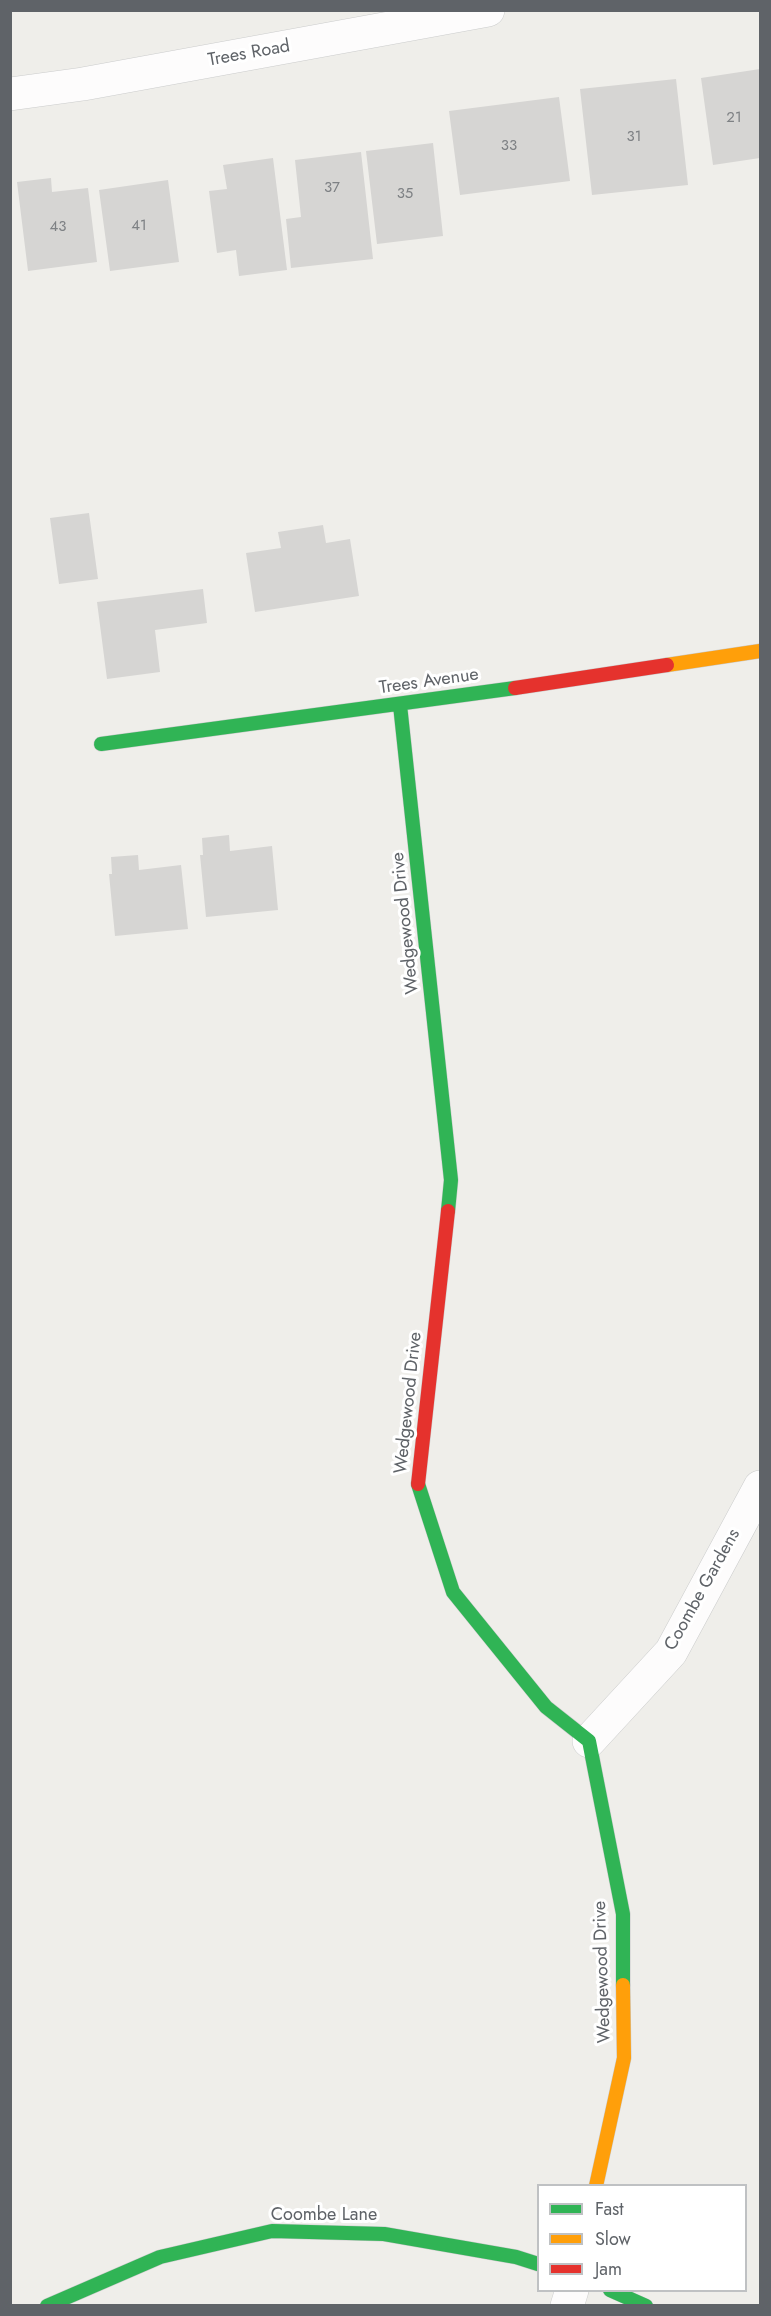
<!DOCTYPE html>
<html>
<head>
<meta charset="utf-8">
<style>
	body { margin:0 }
	#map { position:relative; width:771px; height:2316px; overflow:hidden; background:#efeeea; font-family:Jost,sans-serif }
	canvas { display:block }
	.frame { position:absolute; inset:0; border:12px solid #5f6368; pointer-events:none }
	.legend { position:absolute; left:537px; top:2184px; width:210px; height:108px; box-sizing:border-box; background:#fff; border:2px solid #bfc1c3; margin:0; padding:8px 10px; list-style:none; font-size:18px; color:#5f6368 }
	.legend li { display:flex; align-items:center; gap:12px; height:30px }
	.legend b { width:30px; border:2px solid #bfc1c3 }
</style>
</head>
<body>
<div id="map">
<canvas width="771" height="2316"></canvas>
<div class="frame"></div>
<ul class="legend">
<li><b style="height:8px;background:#30b455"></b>Fast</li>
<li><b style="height:8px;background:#ff9f0a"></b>Slow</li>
<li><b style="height:8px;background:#e5322d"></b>Jam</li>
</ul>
</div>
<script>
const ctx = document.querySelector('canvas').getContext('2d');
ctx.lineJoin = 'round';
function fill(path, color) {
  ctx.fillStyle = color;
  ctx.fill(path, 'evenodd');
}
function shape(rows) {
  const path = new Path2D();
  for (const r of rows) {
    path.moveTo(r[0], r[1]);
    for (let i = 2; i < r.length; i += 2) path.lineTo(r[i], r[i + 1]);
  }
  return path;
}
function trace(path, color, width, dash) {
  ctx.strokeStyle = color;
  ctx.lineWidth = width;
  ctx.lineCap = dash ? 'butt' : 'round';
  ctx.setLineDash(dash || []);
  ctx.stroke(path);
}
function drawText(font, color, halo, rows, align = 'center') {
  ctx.font = font + ' Jost,sans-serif';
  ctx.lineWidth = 6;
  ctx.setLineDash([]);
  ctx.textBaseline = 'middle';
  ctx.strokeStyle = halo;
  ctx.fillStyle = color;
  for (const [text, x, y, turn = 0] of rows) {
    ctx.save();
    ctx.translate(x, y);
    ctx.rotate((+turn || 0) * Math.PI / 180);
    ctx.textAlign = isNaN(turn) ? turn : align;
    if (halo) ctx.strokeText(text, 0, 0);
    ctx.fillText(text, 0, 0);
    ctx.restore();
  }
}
const building = shape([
	[760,69,760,158,713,165,701,78],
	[676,79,688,185,592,195,580,89],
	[559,97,570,181,460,195,449,111],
	[433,143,443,236,377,244,366,151],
	[361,152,373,259,291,268,286,219,301,217,295,160],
	[273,158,287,270,239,276,236,250,217,253,209,191,227,189,223,165],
	[51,178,52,192,88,188,97,262,28,271,17,182],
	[168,180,179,262,110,271,99,190],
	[89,513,98,579,59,584,50,518],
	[323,525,326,543,350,539,359,596,255,612,246,553,281,548,278,532],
	[203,589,207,623,155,630,160,672,107,679,97,602],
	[229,835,230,851,272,846,278,910,206,917,200,855,203,855,202,838],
	[138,855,139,870,181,865,188,929,115,936,109,874,112,874,111,857]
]);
const street = shape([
	[10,94,83,84,488,10],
	[589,1741,671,1652,760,1487],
	[567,2306,572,2290]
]);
const fast = shape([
	[400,705,451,1180,448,1211],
	[101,744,515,688],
	[418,1484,453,1592,546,1707,589,1741,623,1914,623,1985],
	[610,2290,646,2306],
	[47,2306,160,2257,272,2231,384,2234,516,2257,538,2264]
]);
const slow = shape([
	[667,665,760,651],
	[596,2186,624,2058,623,1985]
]);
const jam = shape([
	[515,688,667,665],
	[418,1484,448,1211]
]);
const numberNames = [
	["21",734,118],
	["31",634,137],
	["33",509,146],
	["37",332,188],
	["35",405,194],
	["41",139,226],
	["43",58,227]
];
const streetNames = [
	["Trees Road",249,54,-10],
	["Trees Avenue",429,682,-8],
	["Wedgewood Drive",406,923,-96],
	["Wedgewood Drive",409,1403,-84],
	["Coombe Gardens",703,1590,-61],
	["Wedgewood Drive",603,1972,-92],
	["Coombe Lane",324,2216]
];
fill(building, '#d6d5d3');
trace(street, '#cbcccc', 34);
trace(fast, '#cacacb', 15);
trace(slow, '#cacacb', 15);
trace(jam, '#cacacb', 15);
trace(street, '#fdfcfc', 33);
trace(fast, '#30b455', 14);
trace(slow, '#ff9f0a', 14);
trace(jam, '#e5322d', 14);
drawText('15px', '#7e8184', null, numberNames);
drawText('18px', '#5f6368', '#fff', streetNames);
</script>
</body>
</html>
